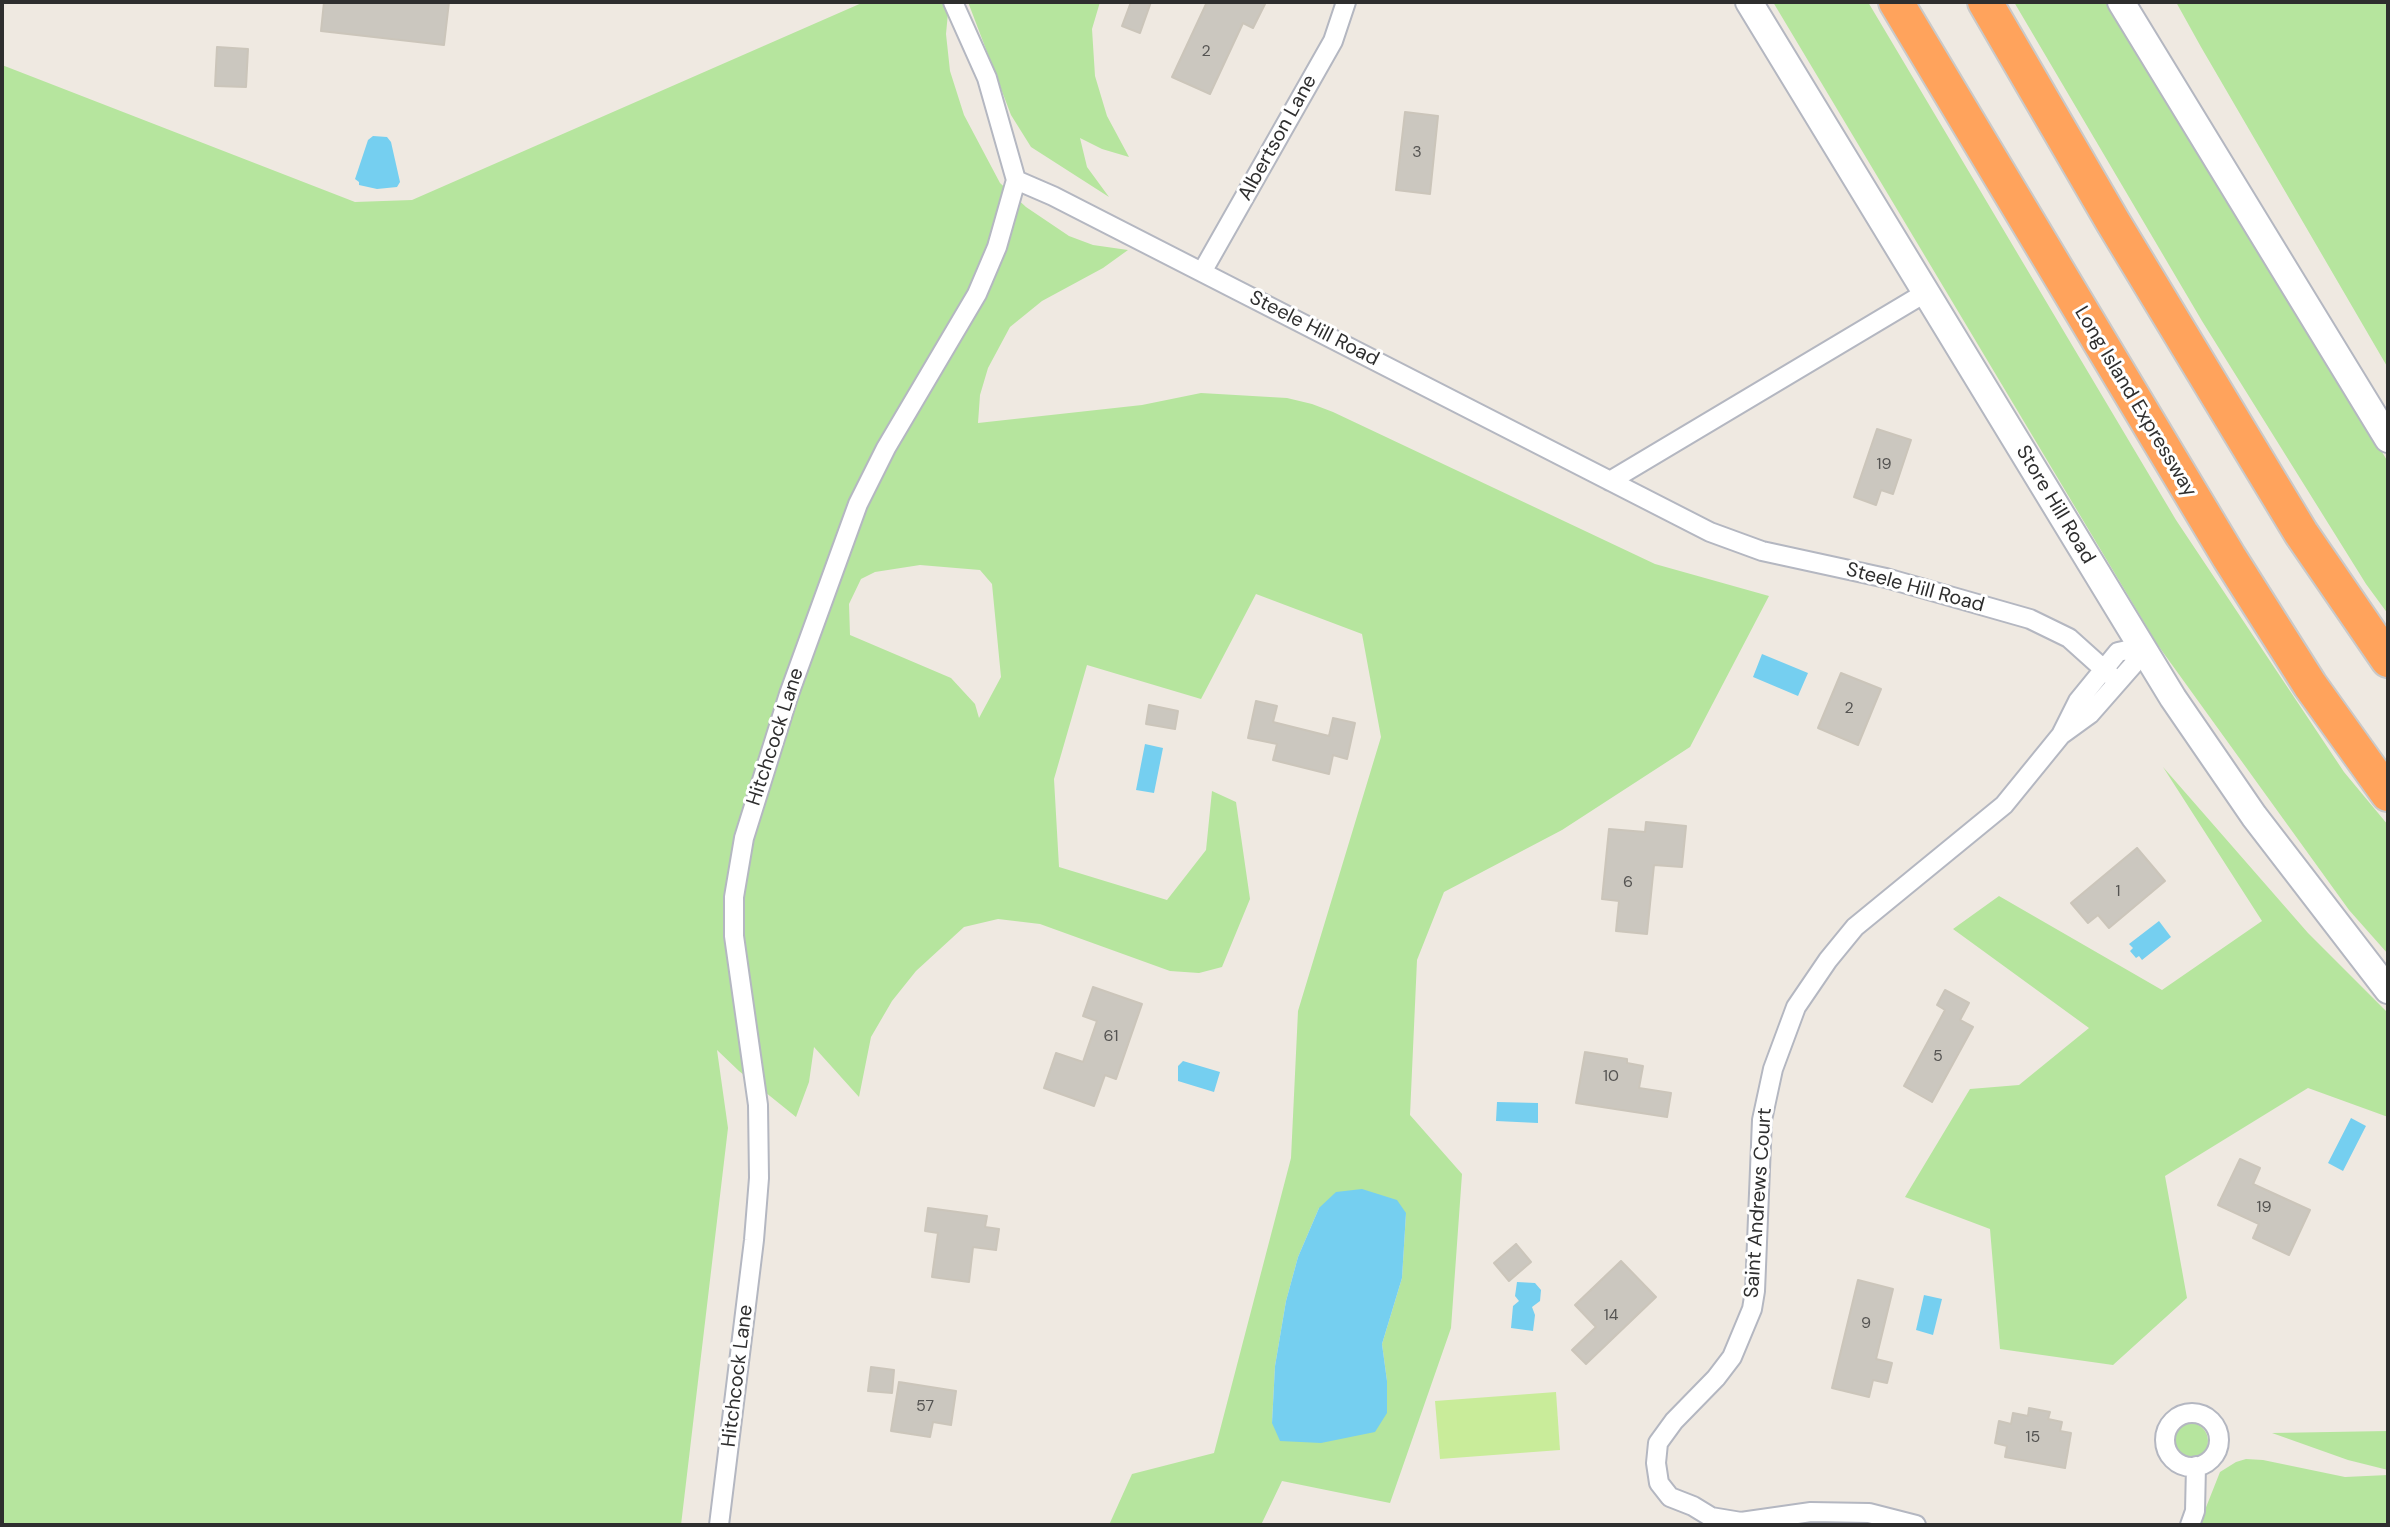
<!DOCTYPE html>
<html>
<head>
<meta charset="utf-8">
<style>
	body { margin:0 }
	#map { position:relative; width:2390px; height:1527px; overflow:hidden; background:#efe9e1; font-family:"DM Sans",sans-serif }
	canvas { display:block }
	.frame { position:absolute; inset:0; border:4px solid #2e2e2e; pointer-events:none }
</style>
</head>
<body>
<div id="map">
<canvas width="2390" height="1527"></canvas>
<div class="frame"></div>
</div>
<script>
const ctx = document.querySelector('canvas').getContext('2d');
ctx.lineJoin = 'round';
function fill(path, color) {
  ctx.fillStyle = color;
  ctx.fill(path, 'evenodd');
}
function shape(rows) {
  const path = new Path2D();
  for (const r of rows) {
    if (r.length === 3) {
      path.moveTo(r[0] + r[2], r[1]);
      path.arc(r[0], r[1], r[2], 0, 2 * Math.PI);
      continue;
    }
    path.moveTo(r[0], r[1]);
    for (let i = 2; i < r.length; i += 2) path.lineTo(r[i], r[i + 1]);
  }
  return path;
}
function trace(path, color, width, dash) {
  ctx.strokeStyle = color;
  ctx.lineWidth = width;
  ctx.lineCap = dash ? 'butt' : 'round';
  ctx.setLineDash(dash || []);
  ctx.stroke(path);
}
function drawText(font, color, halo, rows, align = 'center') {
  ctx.font = font + ' "DM Sans",sans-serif';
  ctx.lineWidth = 6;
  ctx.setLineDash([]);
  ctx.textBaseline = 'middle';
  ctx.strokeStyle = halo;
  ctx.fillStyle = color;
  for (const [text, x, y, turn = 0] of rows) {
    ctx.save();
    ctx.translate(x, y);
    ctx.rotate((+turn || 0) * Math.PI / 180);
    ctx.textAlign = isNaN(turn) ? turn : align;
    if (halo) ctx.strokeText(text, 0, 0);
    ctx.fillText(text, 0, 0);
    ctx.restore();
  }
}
const green = shape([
	[864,2,949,2,946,34,950,71,964,115,1000,183,1026,207,1069,236,1093,245,1128,250,1103,268,1042,301,1010,327,988,368,980,395,978,423,1142,405,1201,393,1287,398,1312,404,1333,412,1655,564,1769,596,1690,747,1562,830,1444,892,1417,960,1410,1115,1462,1174,1451,1328,1390,1503,1282,1481,1261,1525,1109,1525,1132,1474,1214,1453,1291,1158,1298,1011,1381,737,1362,634,1256,594,1201,699,1087,665,1054,779,1059,867,1167,900,1206,850,1212,791,1236,802,1250,899,1222,967,1199,973,1170,971,1040,924,998,919,964,927,916,971,892,1001,871,1037,859,1097,814,1047,809,1082,796,1117,739,1071,717,1050,728,1128,681,1525,2,1525,2,65,355,202,412,200],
	[920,565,980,570,992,584,1001,677,979,718,975,704,951,678,850,635,849,604,861,579,875,572],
	[1319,1208,1406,1213,1402,1278,1382,1344,1387,1381,1272,1423,1275,1366,1286,1301,1298,1257],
	[968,2,1100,2,1092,29,1095,76,1107,116,1129,157,1102,149,1080,138,1087,167,1109,197,1031,147,1011,115],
	[1773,2,1868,2,2176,520,2344,772,2388,825,2388,954,2349,910,2157,644],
	[2014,2,2113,2,2388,462,2388,614,2366,584,2202,321],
	[2176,2,2388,2,2388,368,2201,47],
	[2163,767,2308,933,2388,1013,2388,1117,2308,1088,2165,1176,2187,1298,2113,1365,2000,1349,1990,1229,1905,1197,1970,1089,2019,1085,2089,1028,1953,929,1999,896,2162,990,2262,921],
	[2190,1441,18],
	[2388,1431,2388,1470,2348,1460,2272,1433],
	[2246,1459,2263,1460,2345,1477,2388,1475,2388,1525,2199,1525,2220,1472,2236,1462]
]);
const pitch = shape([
	[1556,1392,1560,1450,1440,1459,1435,1401]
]);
const water = shape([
	[373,136,387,137,391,142,400,182,397,187,377,189,359,185,359,182,355,179,368,140],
	[1762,654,1808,673,1798,696,1753,677],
	[1145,744,1163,748,1154,793,1136,790],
	[2159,921,2171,937,2142,960,2139,956,2136,958,2130,951,2133,948,2129,944],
	[1183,1061,1220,1072,1214,1092,1178,1081,1178,1066],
	[1497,1102,1538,1103,1538,1123,1496,1121],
	[2351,1118,2366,1126,2343,1171,2328,1163],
	[1362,1189,1397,1200,1406,1213,1402,1278,1382,1344,1387,1381,1387,1413,1375,1432,1321,1443,1280,1441,1272,1423,1275,1366,1286,1301,1298,1257,1319,1208,1336,1192],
	[1517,1282,1535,1283,1541,1290,1540,1301,1532,1307,1535,1315,1533,1331,1511,1328,1513,1306,1519,1301,1515,1296],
	[1924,1295,1942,1299,1933,1335,1916,1330]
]);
const building = shape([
	[324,2,449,2,444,45,321,31,324,2],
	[1131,2,1151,2,1140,33,1122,26,1131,2],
	[1207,2,1266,2,1253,28,1243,23,1210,94,1172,77,1207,2],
	[217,47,248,49,246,87,215,86,217,47],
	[1405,112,1438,116,1430,194,1396,190,1405,112],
	[1877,429,1911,440,1893,494,1881,490,1876,505,1854,497,1877,429],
	[1841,673,1881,689,1858,745,1818,728,1841,673],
	[1256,701,1277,706,1273,722,1329,736,1333,718,1355,723,1347,759,1333,755,1329,774,1273,760,1277,744,1248,738,1256,701],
	[1149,705,1178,711,1175,729,1146,724,1149,705],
	[1646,822,1686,826,1682,867,1654,865,1647,934,1616,931,1619,901,1602,899,1609,829,1645,832,1646,822],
	[2137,848,2165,881,2109,928,2098,915,2088,923,2071,903,2137,848],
	[1093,987,1142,1004,1116,1079,1105,1075,1094,1106,1044,1088,1056,1053,1083,1062,1097,1021,1083,1016,1093,987],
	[1945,990,1969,1003,1960,1020,1973,1027,1932,1102,1904,1086,1945,1010,1937,1005,1945,990],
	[1585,1052,1627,1059,1627,1063,1643,1066,1639,1088,1671,1093,1667,1117,1576,1103,1585,1052],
	[2240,1159,2260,1168,2253,1184,2310,1210,2289,1255,2253,1238,2259,1224,2218,1205,2240,1159],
	[928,1208,987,1216,985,1227,999,1229,996,1250,973,1247,969,1282,932,1277,938,1233,925,1231,928,1208],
	[1516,1244,1531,1262,1509,1281,1494,1263,1516,1244],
	[1621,1261,1656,1297,1586,1364,1572,1350,1596,1327,1575,1305,1621,1261],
	[1858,1280,1893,1289,1876,1359,1892,1363,1887,1383,1873,1380,1869,1397,1832,1388,1858,1280],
	[871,1367,894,1370,892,1393,868,1391,871,1367],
	[899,1382,956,1391,951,1425,933,1422,930,1437,891,1431,899,1382],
	[2029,1408,2050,1412,2048,1419,2062,1422,2060,1431,2071,1433,2065,1468,2005,1457,2007,1446,1995,1443,1999,1421,2011,1424,2013,1413,2028,1416,2029,1408]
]);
const street = shape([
	[1016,180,1053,196,1710,532,1762,551,1886,578,2030,619,2069,638,2118,682],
	[1202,272,1333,41,1346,2],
	[1610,481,1925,293],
	[2141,647,2133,665,2090,714,2061,735,2078,701,2118,652,2141,647],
	[2192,1440,27],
	[719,1525,754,1240,759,1178,758,1105,734,936,734,897,744,838,789,694,858,504,886,448,977,294,997,247,1016,180,987,78,953,2],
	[1916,1525,1869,1513,1811,1512,1741,1522,1711,1517,1693,1506,1670,1497,1659,1483,1656,1463,1658,1443,1674,1421,1716,1378,1732,1357,1752,1309,1755,1291,1762,1120,1773,1069,1796,1007,1828,960,1855,927,2004,805,2061,735],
	[2190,1525,2195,1511,2196,1466]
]);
const secondary = shape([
	[1749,2,2173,698,2254,816,2388,990],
	[2121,2,2388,439]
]);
const highway = shape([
	[1896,2,2229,557,2310,685,2388,794],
	[1985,2,2113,222,2301,533,2388,660]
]);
const numberNames = [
	["2",1206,52],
	["3",1417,153],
	["19",1884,465],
	["2",1849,709],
	["6",1628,883],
	["1",2118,892],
	["61",1111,1037],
	["5",1938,1057],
	["10",1611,1077],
	["19",2264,1208],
	["14",1611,1316],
	["9",1866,1324],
	["57",925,1407],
	["15",2033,1438]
];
const streetNames = [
	["Albertson Lane",1278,138,-61],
	["Steele Hill Road",1314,329,27],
	["Long Island Expressway",2135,402,59],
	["Store Hill Road",2055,505,59],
	["Steele Hill Road",1915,588,15],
	["Hitchcock Lane",776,737,-72],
	["Saint Andrews Court",1759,1203,-86],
	["Hitchcock Lane",738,1376,-83]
];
fill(green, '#b6e59e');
fill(pitch, '#c9ec9a');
fill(water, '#75cff0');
fill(building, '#cbc7bf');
trace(building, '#cbc5ba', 2);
trace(street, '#b4b7c1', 22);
trace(secondary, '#b4b7c1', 30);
trace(highway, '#c9c9c9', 38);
trace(street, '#fff', 18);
trace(secondary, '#fff', 26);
trace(highway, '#ffa35c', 34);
drawText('16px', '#555452', null, numberNames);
drawText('20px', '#2e2e2e', '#fff', streetNames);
</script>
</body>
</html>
